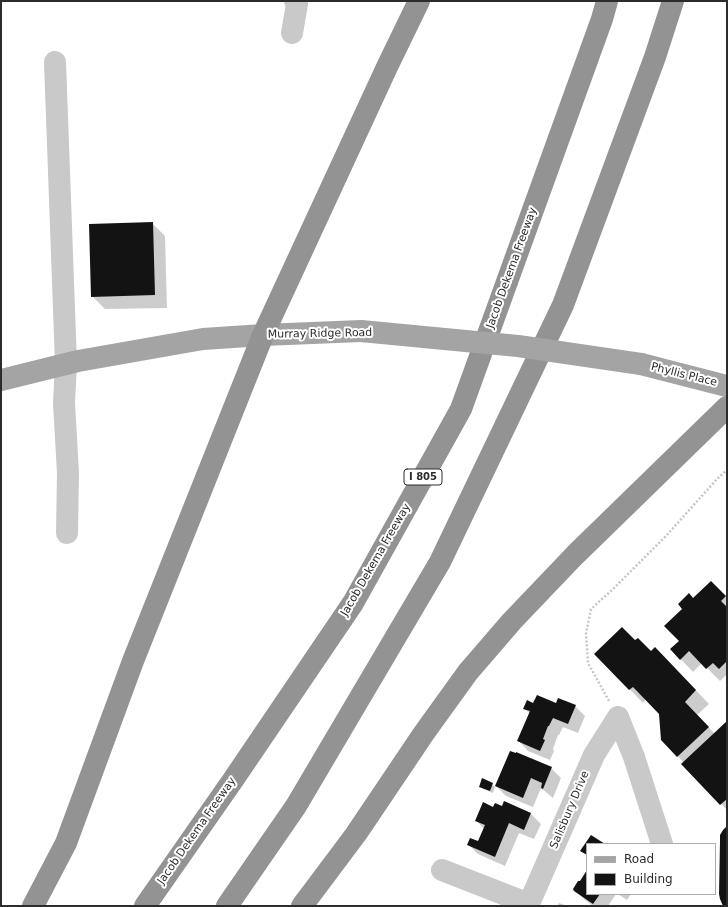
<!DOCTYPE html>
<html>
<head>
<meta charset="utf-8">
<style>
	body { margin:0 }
	#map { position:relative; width:728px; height:907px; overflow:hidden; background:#fff; font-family:"DejaVu Sans",sans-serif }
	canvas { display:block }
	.frame { position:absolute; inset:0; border:2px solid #2c2c2c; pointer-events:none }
	.legend { position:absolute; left:586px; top:843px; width:130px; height:52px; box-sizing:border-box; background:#fff; border:1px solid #ababab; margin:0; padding:5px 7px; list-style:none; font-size:12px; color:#2c2c2c }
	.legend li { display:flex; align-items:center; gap:8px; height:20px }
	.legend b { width:20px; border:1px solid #ababab }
</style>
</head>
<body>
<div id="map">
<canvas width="728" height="907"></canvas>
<div class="frame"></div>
<ul class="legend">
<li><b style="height:5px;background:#a4a4a4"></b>Road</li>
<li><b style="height:11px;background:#131313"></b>Building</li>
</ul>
</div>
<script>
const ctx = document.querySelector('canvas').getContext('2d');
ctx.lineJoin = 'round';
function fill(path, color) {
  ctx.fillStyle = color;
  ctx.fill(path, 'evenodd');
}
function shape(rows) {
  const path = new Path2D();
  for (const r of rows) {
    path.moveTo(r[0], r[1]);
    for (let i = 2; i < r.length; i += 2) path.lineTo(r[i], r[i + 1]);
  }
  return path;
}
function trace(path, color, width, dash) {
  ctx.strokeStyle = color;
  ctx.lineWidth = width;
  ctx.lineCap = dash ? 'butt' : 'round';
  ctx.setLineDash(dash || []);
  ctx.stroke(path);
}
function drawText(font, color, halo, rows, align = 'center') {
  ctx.font = font + ' "DejaVu Sans",sans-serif';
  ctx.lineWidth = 4;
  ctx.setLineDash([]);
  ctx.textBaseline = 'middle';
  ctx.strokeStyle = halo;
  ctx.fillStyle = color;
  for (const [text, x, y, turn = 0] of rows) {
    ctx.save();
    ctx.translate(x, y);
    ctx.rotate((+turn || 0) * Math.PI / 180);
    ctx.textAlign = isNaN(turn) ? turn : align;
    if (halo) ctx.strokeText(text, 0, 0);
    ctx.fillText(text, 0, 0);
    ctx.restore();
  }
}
const shadow = shape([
	[152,223,165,236,167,308,105,309,92,296],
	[711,582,727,598,727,676,726,675,720,681,702,663,693,672,671,649,680,641,693,599],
	[635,641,651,652,668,661,709,704,697,715,715,734,727,722,727,810,683,764,684,763,662,739,660,713,646,699,643,703,596,654],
	[534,704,556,704,575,706,585,716,578,733,563,727,559,735,558,735,553,749,554,751,550,760,528,751,519,741,530,714,524,708],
	[551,768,561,778,553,798,541,788,533,807,506,796,496,786],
	[492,784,495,787,493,793,483,789,480,786],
	[505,803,531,814,541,824,534,839,519,833,505,866,478,854,468,844,478,842,484,829,476,820,494,808,503,807],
	[587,872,587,894,616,894,608,906,593,906,585,900,575,890],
	[618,894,631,894,627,900],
	[559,903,567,906,557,906]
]);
const building = shape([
	[153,222,155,295,91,297,89,224],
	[711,581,726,596,721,601,727,607,727,661,719,669,713,663,706,669,689,651,680,660,670,649,679,641,664,626,682,609,678,604,689,593,693,598],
	[622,627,635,640,638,638,651,651,655,647,696,690,685,702,709,727,677,757,661,740,659,714,633,687,629,690,594,654],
	[537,695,556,703,558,698,576,705,568,724,553,718,549,726,548,726,543,739,545,740,540,751,517,741,530,711,523,709,527,700,533,703],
	[727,721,727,799,720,805,681,764],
	[510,751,516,753,516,752,552,767,543,789,541,788,542,783,531,778,523,798,495,786],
	[482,778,493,783,490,791,479,787],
	[504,801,531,813,524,830,509,823,495,857,467,845,470,838,478,841,485,825,475,821,483,802,493,807,495,803,502,806],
	[727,826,727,906,723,906,720,899,719,894,720,841,720,835,723,830],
	[591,835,605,844,587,844,587,855,580,851],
	[587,870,587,894,600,894,593,904,574,891,573,889,578,881,580,881]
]);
const path = shape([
	[609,701,588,663,586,634,591,609,612,590,666,536,717,479,727,470]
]);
const minor = shape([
	[292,33,297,4,295,1],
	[55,62,66,364,64,403,68,473,67,533],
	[618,717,634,757,662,844],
	[442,870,529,904],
	[528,906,594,755,618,717]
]);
const major = shape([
	[641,364,727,386],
	[1,380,78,361,203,339,263,335,361,331]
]);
const highway = shape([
	[33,906,66,843,133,661,263,335,387,67,419,1],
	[145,906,233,780,353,603,461,409,602,19,607,1],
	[227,906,296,806,440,562,563,305,655,57,673,1],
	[302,906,356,834,424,733,468,672,512,621,575,555,727,407]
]);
const majorBridge = shape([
	[361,331,518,346,641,364]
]);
const shields = [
	[423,477,38]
];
const shieldNames = [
	["I 805",423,477]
];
const streetNames = [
	["Jacob Dekema Freeway",512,268,-70],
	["Murray Ridge Road",320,334,-1],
	["Phyllis Place",684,375,14],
	["Jacob Dekema Freeway",376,560,-60],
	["Salisbury Drive",570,810,-67],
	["Jacob Dekema Freeway",197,831,-55]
];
fill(shadow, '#0003');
fill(building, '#131313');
trace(path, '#c6c6c6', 2.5, [2, 2]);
trace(minor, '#c9c9c9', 22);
trace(major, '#a4a4a4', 22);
trace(highway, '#939393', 22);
trace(majorBridge, '#a4a4a4', 22);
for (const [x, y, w] of shields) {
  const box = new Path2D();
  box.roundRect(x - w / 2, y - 8, w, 16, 3);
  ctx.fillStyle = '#fff';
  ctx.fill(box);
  trace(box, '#2c2c2c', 1);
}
drawText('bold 10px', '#2c2c2c', null, shieldNames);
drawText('11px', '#2c2c2c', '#fff', streetNames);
</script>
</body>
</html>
